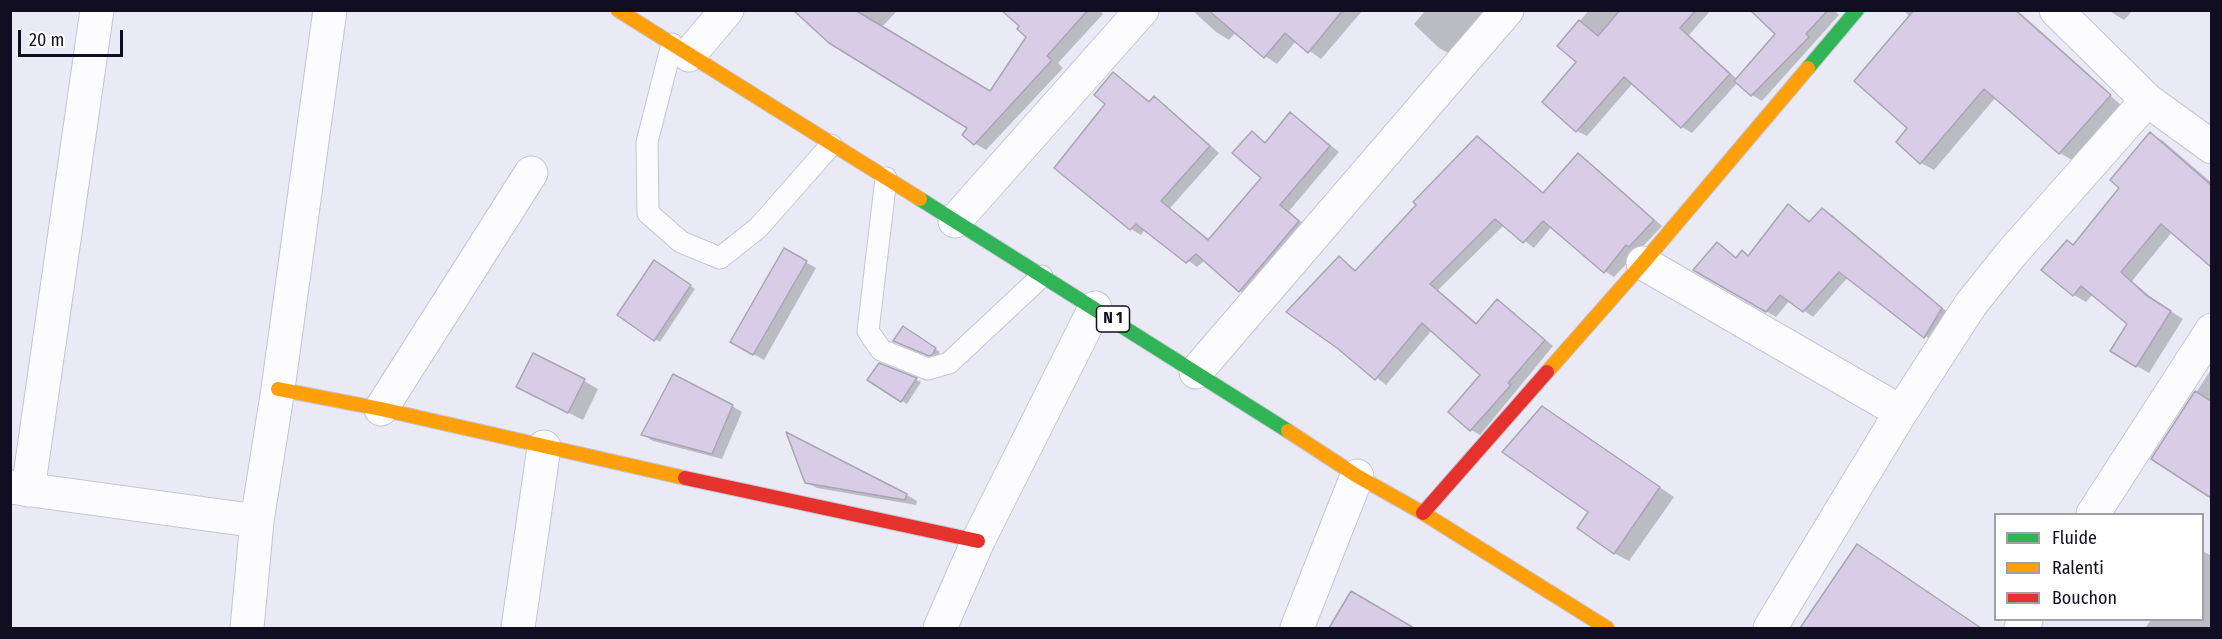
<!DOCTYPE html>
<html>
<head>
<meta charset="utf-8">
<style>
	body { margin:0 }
	#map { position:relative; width:2222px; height:639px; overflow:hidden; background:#eaeaf6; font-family:"Fira Sans Condensed",sans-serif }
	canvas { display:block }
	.frame { position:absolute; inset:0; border:12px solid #110e21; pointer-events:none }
	.legend { position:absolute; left:1994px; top:513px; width:210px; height:108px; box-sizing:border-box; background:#fff; border:2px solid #a09fa6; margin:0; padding:8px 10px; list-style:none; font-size:18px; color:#110e21 }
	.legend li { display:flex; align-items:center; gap:12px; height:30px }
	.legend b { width:30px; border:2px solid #a09fa6 }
	.scale { position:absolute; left:18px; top:30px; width:105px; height:27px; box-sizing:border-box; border:3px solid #110e21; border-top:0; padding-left:8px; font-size:18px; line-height:21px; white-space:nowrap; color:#110e21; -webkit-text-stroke:4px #fff; paint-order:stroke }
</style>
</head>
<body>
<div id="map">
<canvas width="2222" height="639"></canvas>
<div class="frame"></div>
<ul class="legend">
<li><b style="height:8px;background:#30b455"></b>Fluide</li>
<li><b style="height:8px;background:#ff9f0a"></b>Ralenti</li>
<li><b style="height:8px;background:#e5322d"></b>Bouchon</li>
</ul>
<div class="scale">20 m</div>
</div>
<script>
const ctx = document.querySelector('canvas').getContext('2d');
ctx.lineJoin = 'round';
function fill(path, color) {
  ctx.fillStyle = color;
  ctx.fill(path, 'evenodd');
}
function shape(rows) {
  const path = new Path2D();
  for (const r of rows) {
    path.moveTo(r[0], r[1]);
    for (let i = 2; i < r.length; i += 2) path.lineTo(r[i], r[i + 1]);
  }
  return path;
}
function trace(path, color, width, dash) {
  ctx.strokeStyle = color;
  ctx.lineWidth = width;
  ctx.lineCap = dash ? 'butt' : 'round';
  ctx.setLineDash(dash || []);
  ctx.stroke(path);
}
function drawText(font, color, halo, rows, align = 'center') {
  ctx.font = font + ' "Fira Sans Condensed",sans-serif';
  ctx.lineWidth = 6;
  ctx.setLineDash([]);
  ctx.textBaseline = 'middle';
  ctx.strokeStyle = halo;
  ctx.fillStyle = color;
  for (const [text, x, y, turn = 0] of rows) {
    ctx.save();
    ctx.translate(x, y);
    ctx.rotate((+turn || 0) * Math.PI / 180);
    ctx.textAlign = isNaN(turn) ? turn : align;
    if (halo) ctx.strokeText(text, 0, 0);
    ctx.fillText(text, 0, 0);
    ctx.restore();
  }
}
const shadow = shape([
	[795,10,898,10,881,28,991,93,1028,37,1026,10,1099,10,1103,14,1058,63,1063,68,986,150,974,143,969,127],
	[1192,10,1363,10,1321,59,1296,41,1277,64,1265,56,1236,32,1229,40,1216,32],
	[1495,10,1452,55,1439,48,1414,24,1426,10],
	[1589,10,1711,10,1689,35,1738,80,1777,34,1752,10,1834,10,1839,15,1762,101,1752,95,1738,82,1692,133,1682,127,1633,83,1587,136,1577,131,1578,62,1559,46],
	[1906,10,2017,10,2090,75,2089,77,2121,105,2072,160,2060,153,1996,97,1934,170,1921,163,1898,142,1910,128,1910,17,1905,12],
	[2108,10,2133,10,2124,20],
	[1113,74,1151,102,1154,98,1164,104,1219,153,1170,208,1210,240,1263,178,1252,133,1267,143,1291,114,1300,120,1339,152,1289,211,1308,228,1250,297,1240,291,1205,260,1197,267,1145,229,1141,235,1131,229,1107,104],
	[2151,134,2163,141,2212,183,2212,263,2202,257,2172,232,2132,281,2159,304,2183,319,2149,373,2137,366,2129,324,2093,294,2086,302,2074,295,2067,242,2074,246,2121,188],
	[1477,138,1487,144,1544,194,1579,155,1588,161,1662,226,1614,277,1605,271,1552,226,1534,248,1504,225,1438,290,1478,324,1498,301,1507,307,1553,346,1480,435,1471,430,1482,374,1432,330,1386,385,1338,347,1339,258,1357,271],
	[1789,206,1811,222,1822,210,1832,215,1951,315,1935,343,1848,277,1813,317,1790,300,1776,317,1695,270,1718,244,1737,258,1742,252,1749,257],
	[784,250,816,268,764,360,732,342],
	[659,265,695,289,660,342,655,339],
	[903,328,940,352,937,357,900,343],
	[879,365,921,382,907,404,870,380],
	[2212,368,2212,497,2153,459],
	[584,381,598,389,583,420,533,395],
	[732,406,742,412,722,459,653,441,643,435],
	[1557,416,1674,497,1629,561,1614,553,1590,512],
	[806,482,907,495,917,501,916,505,817,488],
	[1858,546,1871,554,1981,628,1803,628],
	[2202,551,2212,556,2212,628,2145,628,2151,620,2202,620],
	[1352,593,1412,628,1331,628]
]);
const building = shape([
	[793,10,855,10,990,91,1026,37,1017,29,1019,26,1001,10,1088,10,1047,56,1052,60,974,145,962,135,967,128,829,43,793,10],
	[1208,10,1343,10,1308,53,1285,33,1264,58,1208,10],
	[1620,10,1696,10,1680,28,1730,74,1681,128,1624,77,1576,132,1542,102,1576,62,1557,46,1579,20,1598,36,1620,10],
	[1750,10,1828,10,1806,34,1809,37,1751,96,1734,81,1775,34,1750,10],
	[1914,10,2015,10,2111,95,2059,154,1984,89,1920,164,1896,142,1907,128,1854,81,1914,10],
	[1113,72,1149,102,1154,96,1210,146,1161,201,1208,240,1261,178,1232,153,1252,131,1265,143,1290,112,1330,146,1280,205,1299,221,1239,292,1196,254,1186,263,1136,224,1130,230,1054,168,1105,104,1094,95,1113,72],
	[2150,132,2211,185,2211,267,2161,224,2121,272,2146,295,2171,311,2136,367,2110,351,2127,324,2081,286,2073,296,2041,270,2067,240,2073,245,2119,188,2110,180,2150,132],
	[1477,136,1543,193,1578,153,1654,220,1629,247,1626,245,1604,273,1543,221,1523,243,1495,219,1430,284,1476,324,1497,299,1545,340,1508,383,1511,385,1470,431,1448,412,1480,375,1422,323,1375,380,1337,348,1286,312,1339,256,1355,271,1416,205,1413,202,1477,136],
	[1788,204,1809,222,1822,208,1942,308,1924,338,1839,272,1803,312,1780,295,1766,312,1693,270,1717,242,1736,258,1742,250,1748,256,1788,204],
	[784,248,807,261,753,355,730,342,784,248],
	[654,260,691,285,654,341,617,315,654,260],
	[903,326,936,348,932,355,929,356,893,341,903,326],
	[533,353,585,379,568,413,516,387,533,353],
	[879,363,917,378,901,402,867,380,879,363],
	[673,374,733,405,712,454,641,435,673,374],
	[2195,391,2211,401,2211,498,2151,459,2195,391],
	[1542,406,1660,487,1614,554,1577,528,1588,512,1502,452,1542,406],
	[786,432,907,494,905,500,805,483,786,432],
	[1857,544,1981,628,1800,628,1857,544],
	[1351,591,1414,628,1329,628,1351,591]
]);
const lane = shape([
	[672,44,647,142,648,213,681,242,720,258,758,228,831,145],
	[886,178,868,331,881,350,928,369,949,363,1042,276]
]);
const street = shape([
	[2056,10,2147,100,2212,147],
	[689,55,727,10],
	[955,221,1142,10],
	[1643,263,1901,412],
	[1196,372,1507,10],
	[381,409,531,173],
	[10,487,257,521],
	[28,490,97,10],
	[2093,514,2212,330],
	[247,628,257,521,278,389,330,10],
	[518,628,544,447],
	[940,628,978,541,1095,308],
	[1297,628,1357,476],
	[1770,628,1901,412,1971,304,2011,254,2147,100],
	[2021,628,2026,620]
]);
const fast = shape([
	[1808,68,1857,10],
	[920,199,1288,431]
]);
const slow = shape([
	[618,10,920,199],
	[1547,372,1643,263,1808,68],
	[278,389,381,409,685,478],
	[1288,431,1357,476,1423,513,1607,628]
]);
const jam = shape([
	[685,478,978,541],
	[1423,513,1547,372]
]);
const shields = [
	[1113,319,33]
];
const shieldNames = [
	["N 1",1113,319]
];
fill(shadow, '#0003');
fill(building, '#d8cce7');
trace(building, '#a9a5b2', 1.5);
trace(lane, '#c6c5d4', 23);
trace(street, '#c6c5d4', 35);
trace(fast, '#c6c5d4', 16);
trace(slow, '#c6c5d4', 16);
trace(jam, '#c6c5d4', 16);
trace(lane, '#fcfcfe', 21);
trace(street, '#fcfcfe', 33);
trace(fast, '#30b455', 14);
trace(slow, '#ff9f0a', 14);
trace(jam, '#e5322d', 14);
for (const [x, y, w] of shields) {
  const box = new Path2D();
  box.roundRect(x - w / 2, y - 13, w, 26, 4.5);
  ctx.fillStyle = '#fff';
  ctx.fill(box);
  trace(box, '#110e21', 1.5);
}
drawText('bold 16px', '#110e21', null, shieldNames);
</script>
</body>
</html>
